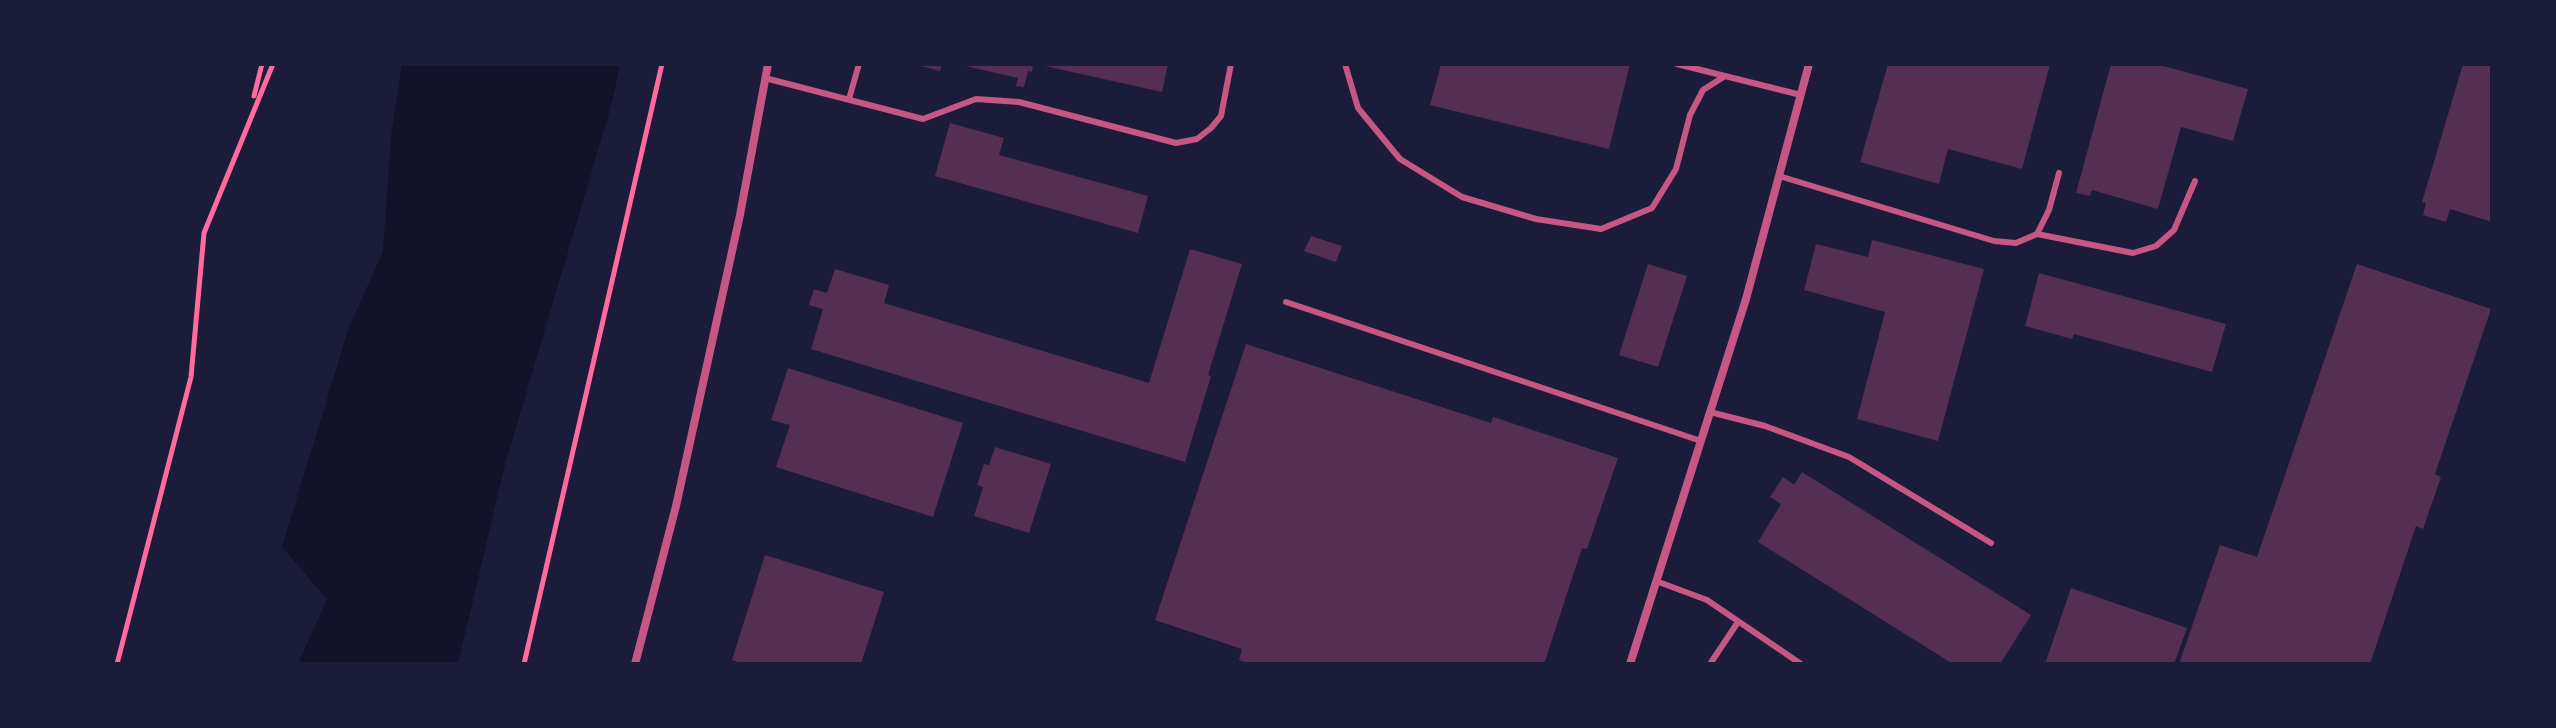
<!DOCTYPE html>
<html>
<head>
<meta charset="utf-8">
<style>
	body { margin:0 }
	#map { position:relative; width:2556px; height:728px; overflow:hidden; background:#1b1b3a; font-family:"Open Sans",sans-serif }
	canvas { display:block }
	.frame { position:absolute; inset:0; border:66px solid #1b1b3a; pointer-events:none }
</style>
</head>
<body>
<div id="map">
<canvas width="2556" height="728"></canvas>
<div class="frame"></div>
</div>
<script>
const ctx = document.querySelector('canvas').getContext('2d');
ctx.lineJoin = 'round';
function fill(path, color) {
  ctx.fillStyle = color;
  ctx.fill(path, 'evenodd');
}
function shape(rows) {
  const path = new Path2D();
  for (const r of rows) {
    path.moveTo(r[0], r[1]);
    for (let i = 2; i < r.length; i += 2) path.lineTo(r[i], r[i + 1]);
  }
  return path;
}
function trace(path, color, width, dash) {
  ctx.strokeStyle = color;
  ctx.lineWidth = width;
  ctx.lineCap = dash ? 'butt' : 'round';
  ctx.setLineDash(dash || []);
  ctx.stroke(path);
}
const water = shape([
	[402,64,620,64,611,106,504,468,458,664,298,664,327,599,282,547,349,327,383,252,391,137]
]);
const building = shape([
	[914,64,942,64,940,71],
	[957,64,1033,64,1032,72,1028,71,1024,87,1016,86,1018,78],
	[1036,64,1168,64,1162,92],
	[1441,64,1630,64,1609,149,1430,105],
	[1888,64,2050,64,2022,169,1948,149,1939,184,1860,162],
	[2111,64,2156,64,2248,89,2233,141,2181,127,2158,209,2092,190,2090,196,2076,193],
	[2463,64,2492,64,2492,222,2450,209,2446,222,2423,215,2426,203,2422,202],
	[950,123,1004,138,999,155,1148,196,1138,233,935,176],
	[1311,236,1342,246,1336,262,1304,251],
	[1872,240,1984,269,1938,441,1857,419,1885,312,1804,290,1816,244,1868,257],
	[1190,249,1242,264,1208,375,1211,376,1185,462,811,349,823,309,809,305,814,289,827,293,835,269,889,285,884,303,1149,383],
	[1648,264,1687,276,1658,367,1619,355],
	[2357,264,2491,309,2435,474,2441,477,2423,529,2416,526,2370,664,2179,664,2220,545,2257,557],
	[2039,273,2226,324,2212,372,2074,334,2072,339,2025,326],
	[1246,344,1491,423,1493,417,1618,458,1587,549,1582,548,1544,664,1251,664,1239,660,1242,649,1155,620],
	[788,368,963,423,933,517,776,467,790,425,771,420],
	[995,447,1051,464,1029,533,974,516,983,487,977,485,984,464,989,465],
	[1802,472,2031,615,2000,664,1953,664,1758,542,1781,504,1770,497,1783,477,1794,485],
	[765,555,884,592,861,664,744,664,732,660],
	[2071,588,2187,628,2174,664,2045,664]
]);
const path = shape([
	[254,96,262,64],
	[117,664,191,377,204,233,273,64],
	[524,664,662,64]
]);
const service = shape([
	[1345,64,1358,108,1400,159,1462,197,1536,219,1601,229,1652,208,1676,169,1690,115,1703,90,1725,76,1801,95],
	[1677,64,1725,76],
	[765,78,923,119,976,99,1019,102,1176,143,1197,139,1211,128,1221,116,1231,64],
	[849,99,859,64],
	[1779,176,1994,241,2016,243,2037,234,2049,210,2059,173],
	[2037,234,2133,253,2156,246,2174,230,2195,181],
	[1286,302,1701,441],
	[1710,412,1765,426,1849,457,1991,543],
	[1656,581,1707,600,1801,664],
	[1710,664,1738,622]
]);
const minor = shape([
	[635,664,676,506,740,215,768,64],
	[1630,664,1746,299,1809,64]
]);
fill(water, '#12122b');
fill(building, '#542f53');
trace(path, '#ff6b9d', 5);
trace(service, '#c65784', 6);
trace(minor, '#c65784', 8);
</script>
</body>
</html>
